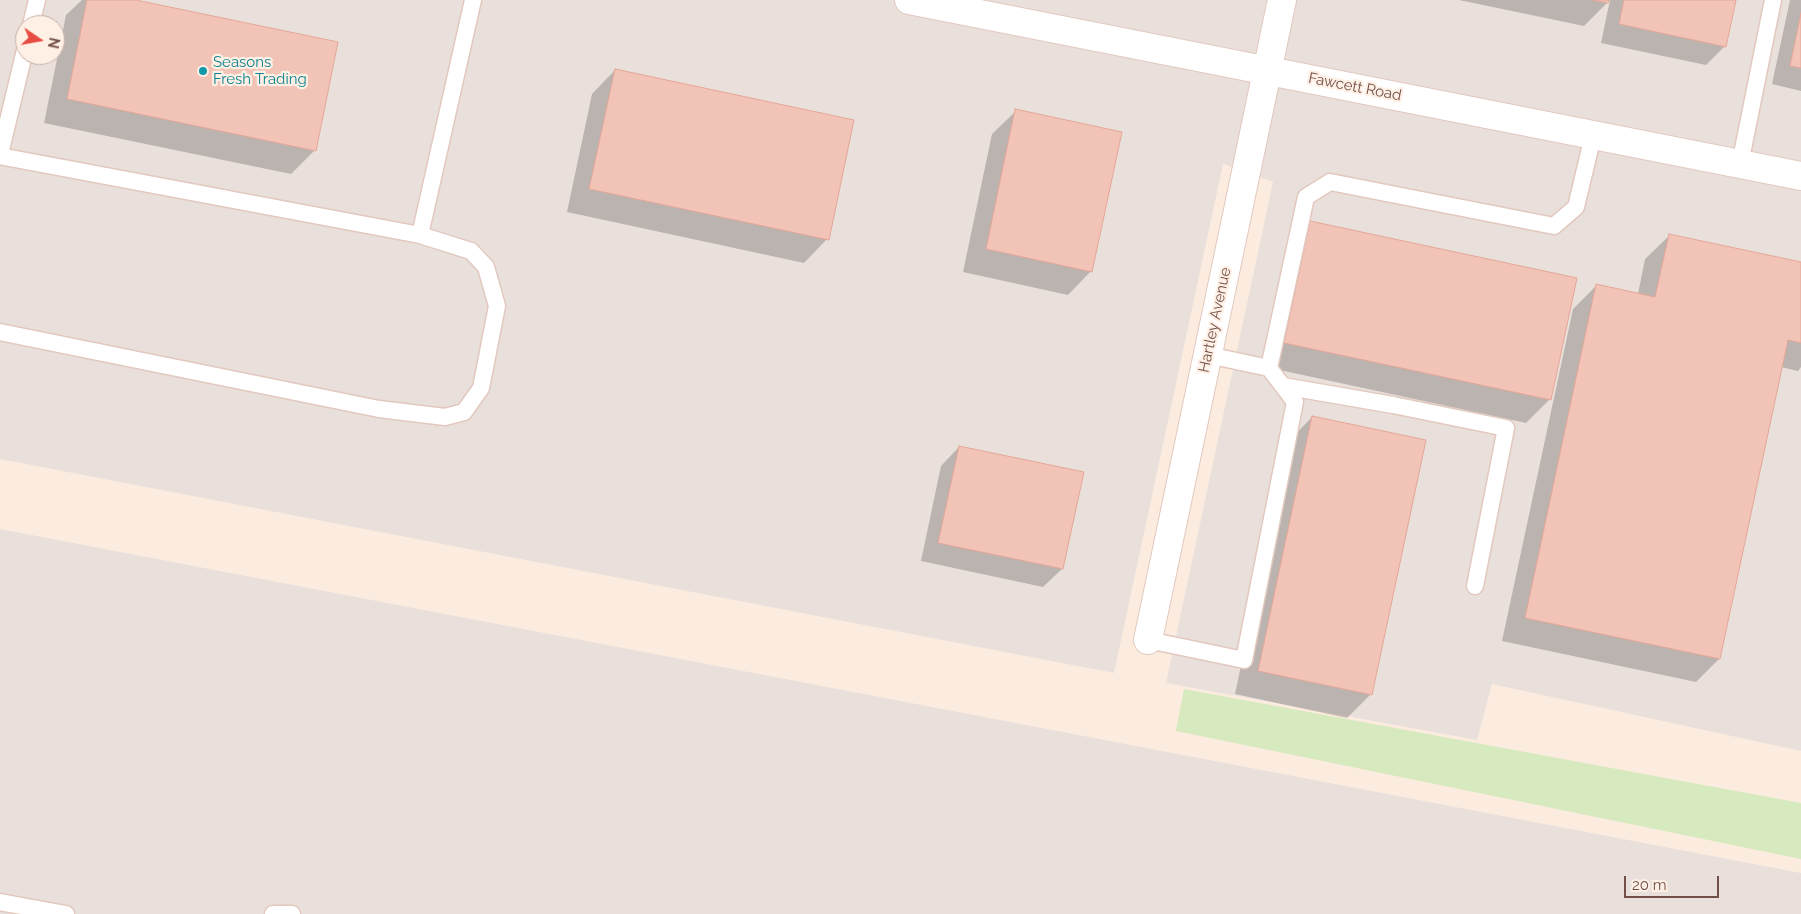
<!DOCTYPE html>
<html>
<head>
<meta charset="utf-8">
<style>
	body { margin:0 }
	#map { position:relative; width:1801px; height:914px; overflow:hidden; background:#fcecdf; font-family:Raleway,sans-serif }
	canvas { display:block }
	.north { position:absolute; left:15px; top:15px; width:50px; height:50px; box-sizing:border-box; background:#fff0e5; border:1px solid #c7b0a6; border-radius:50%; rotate:102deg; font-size:14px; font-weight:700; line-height:20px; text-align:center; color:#724f47 }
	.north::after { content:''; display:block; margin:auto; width:18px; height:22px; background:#e74c43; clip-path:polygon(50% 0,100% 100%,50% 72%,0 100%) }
	.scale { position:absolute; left:1624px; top:876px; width:95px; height:22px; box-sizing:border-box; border:2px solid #724f47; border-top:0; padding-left:6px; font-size:15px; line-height:18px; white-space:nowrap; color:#724f47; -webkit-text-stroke:4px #fff0e5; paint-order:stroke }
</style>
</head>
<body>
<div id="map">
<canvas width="1801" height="914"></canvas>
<div class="north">N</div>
<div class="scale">20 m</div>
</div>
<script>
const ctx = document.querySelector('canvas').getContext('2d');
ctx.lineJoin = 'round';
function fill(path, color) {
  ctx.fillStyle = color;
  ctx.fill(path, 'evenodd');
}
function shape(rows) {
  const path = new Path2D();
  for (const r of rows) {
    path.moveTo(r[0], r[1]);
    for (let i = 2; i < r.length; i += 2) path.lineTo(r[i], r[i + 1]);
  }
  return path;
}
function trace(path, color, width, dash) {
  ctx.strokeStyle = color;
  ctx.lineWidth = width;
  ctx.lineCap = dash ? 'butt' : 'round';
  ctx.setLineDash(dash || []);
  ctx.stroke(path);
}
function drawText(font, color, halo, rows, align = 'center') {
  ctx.font = font + ' Raleway,sans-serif';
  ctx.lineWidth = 4.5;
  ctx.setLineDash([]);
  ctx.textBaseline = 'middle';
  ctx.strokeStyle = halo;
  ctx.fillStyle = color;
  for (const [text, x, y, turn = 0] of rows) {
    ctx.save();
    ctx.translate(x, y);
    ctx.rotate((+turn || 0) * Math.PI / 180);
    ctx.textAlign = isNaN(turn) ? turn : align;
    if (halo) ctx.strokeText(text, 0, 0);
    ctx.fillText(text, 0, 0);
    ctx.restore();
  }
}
const industrial = shape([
	[0,0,1801,0,1801,751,1492,684,1477,740,1166,683,1273,182,1223,164,1114,673,0,459],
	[25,25,55,25,55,55,25,55],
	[0,529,1801,873,1801,914,0,914]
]);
const green = shape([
	[1184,689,1801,803,1801,859,1176,731]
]);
const shadow = shape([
	[82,0,130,0,315,150,291,174,44,123,66,15],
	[1459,0,1610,0,1584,26],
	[1610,0,1734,0,1724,47,1706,65,1601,43],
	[1790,0,1801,0,1801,91,1772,84],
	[615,70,827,239,804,263,567,212,592,94],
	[1016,111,1091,271,1068,295,963,272,992,134],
	[1310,223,1550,399,1526,423,1261,366,1287,246],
	[1669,236,1801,264,1801,367,1798,371,1781,367,1719,659,1696,682,1502,641,1573,309,1597,285,1638,294,1645,259],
	[1312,417,1371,694,1347,718,1235,694,1289,441],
	[959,447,1082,473,1062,569,1043,587,921,561,941,466]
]);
const building = shape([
	[87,0,136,0,338,42,316,151,67,99,87,0],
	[1592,0,1609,0,1608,3,1592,0],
	[1624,0,1736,0,1726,47,1619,24,1624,0],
	[1801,13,1801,68,1790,66,1801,13],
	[615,69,854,120,829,240,589,189,615,69],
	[1015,109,1122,132,1092,272,986,249,1015,109],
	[1310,221,1577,278,1551,400,1284,343,1310,221],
	[1669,234,1801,262,1801,343,1788,340,1720,659,1525,618,1596,284,1655,297,1669,234],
	[1312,416,1426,440,1372,695,1258,671,1312,416],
	[959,446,1084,472,1063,569,938,543,959,446]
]);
const service = shape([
	[31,25,37,0],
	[0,154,25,50],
	[0,156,420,235,471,251,486,267,497,306,481,388,464,412,445,417,379,409,0,332],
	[1740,164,1773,0],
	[420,235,473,0],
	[1208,355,1269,368,1306,197,1330,182,1554,226,1576,207,1593,136],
	[1283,386,1393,405,1506,428,1475,586],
	[1148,640,1244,660,1295,402,1269,368],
	[0,902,66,914],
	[273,914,292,914]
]);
const minor = shape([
	[909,0,1801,176],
	[1148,640,1282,0]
]);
const markers = [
	[203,71,5,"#0f9aa8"]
];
const cultureNames = [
	["Seasons",213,62],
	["Fresh Trading",213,79]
];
const streetNames = [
	["Fawcett Road",1355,87,11],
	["Hartley Avenue",1215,320,-78]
];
fill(industrial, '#eae0db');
fill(green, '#d7e9be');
fill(shadow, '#0003');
fill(building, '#f1c4b7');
trace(building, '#e4a797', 1);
trace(service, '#e2c8be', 19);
trace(minor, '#e2c8be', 30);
trace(service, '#fff', 16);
trace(minor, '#fff', 28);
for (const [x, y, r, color] of markers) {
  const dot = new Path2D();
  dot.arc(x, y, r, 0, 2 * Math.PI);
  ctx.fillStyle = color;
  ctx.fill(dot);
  trace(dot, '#fff0e5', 2);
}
drawText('15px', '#0d838f', '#fff0e5', cultureNames, 'left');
drawText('15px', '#724f47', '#fff0e5', streetNames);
</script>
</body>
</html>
